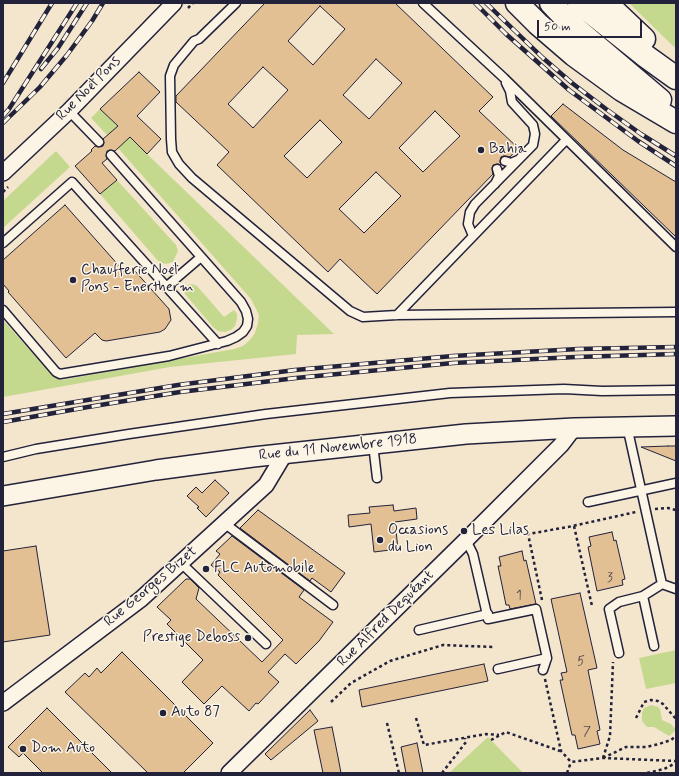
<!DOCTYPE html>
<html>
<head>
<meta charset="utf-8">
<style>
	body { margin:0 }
	#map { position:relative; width:679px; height:776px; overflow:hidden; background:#f4e5cd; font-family:Mynerve,sans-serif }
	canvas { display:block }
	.frame { position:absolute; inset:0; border:4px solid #22223b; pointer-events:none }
	.scale { position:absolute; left:537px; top:20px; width:105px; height:18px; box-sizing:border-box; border:2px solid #22223b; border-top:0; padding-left:5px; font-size:12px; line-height:14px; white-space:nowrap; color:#22223b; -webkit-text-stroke:3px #fcf5e5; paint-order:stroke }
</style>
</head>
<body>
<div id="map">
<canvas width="679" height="776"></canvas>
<div class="frame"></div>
<div class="scale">50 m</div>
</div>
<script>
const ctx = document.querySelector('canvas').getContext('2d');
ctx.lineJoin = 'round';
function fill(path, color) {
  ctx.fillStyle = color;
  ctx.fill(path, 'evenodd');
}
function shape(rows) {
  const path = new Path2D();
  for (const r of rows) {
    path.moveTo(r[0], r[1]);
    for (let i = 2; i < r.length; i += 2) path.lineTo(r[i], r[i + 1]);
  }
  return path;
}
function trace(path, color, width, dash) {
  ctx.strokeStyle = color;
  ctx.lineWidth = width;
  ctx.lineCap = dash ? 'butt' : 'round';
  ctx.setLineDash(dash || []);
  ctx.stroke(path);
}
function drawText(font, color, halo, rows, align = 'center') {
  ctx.font = font + ' Mynerve,sans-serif';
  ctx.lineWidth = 3;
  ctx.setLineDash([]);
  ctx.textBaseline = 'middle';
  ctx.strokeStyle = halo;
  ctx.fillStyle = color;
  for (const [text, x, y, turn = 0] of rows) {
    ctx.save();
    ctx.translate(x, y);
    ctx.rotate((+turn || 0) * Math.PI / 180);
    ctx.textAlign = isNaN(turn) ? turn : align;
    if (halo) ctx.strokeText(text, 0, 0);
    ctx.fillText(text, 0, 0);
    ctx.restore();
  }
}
const green = shape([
	[629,3,676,3,676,48,673,46],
	[100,109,147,154,334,334,297,335,296,354,170,367,3,397,3,320,54,377,62,380,234,349,243,346,250,340,255,333,258,323,259,315,251,299,118,148,121,146,110,133,107,135,91,118],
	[56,151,70,167,3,228,3,201],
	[117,180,176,245,178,251,173,262,166,264,159,262,100,194],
	[192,284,197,286,224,317,234,310,237,314,237,319,235,326,231,330,225,332,218,331,213,327,185,294,184,291,185,287,188,285],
	[676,650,676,683,646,689,639,658],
	[651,705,658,707,660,709,662,720,671,724,676,730,669,736,654,727,647,727,642,721,642,713,644,708],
	[488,737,523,773,449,773]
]);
const building = shape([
	[265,3,395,3,493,97,479,111,518,148,510,157,504,156,501,157,500,162,501,165,498,164,493,165,492,168,493,174,377,294,340,259,328,272,217,165,229,152,176,102,176,96,265,3],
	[320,6,345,29,313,65,288,41,320,6],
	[376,59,402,83,369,119,343,95,376,59],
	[263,67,288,90,253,128,228,104,263,67],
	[435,111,460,136,423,172,399,148,435,111],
	[320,120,342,142,307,178,284,156,320,120],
	[376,172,401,196,364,233,339,209,376,172],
	[139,72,160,92,137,116,161,139,147,154,130,137,115,151,110,150,107,151,106,156,107,159,102,163,117,180,100,194,75,166,92,151,91,150,95,146,98,147,103,146,104,143,103,139,118,126,100,109,139,72],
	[563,104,623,150,676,182,676,237,551,116,563,104],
	[65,205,128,276,134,270,169,309,171,320,165,329,160,332,106,341,102,340,95,333,66,358,8,292,9,291,3,284,3,260,65,205],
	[668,446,676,446,676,461,641,447,668,446],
	[215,480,229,493,206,517,197,508,199,507,187,496,196,487,202,493,215,480],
	[393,505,394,511,416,508,417,519,395,522,398,549,374,552,371,524,349,527,348,515,370,513,369,507,393,505],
	[258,510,345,573,331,592,312,578,310,581,240,528,258,510],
	[612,532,614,541,616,540,625,579,622,580,623,585,597,591,588,547,591,546,589,537,612,532],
	[232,536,304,590,299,597,333,622,319,641,296,664,285,654,268,672,279,682,258,704,256,703,249,711,222,686,204,704,182,682,203,660,167,624,171,620,157,607,186,579,190,579,199,588,196,599,262,662,283,640,218,575,220,572,211,565,220,554,216,551,232,536],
	[36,546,50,635,3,642,3,551,36,546],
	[522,551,524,561,526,560,536,604,510,609,509,605,506,605,502,585,498,566,501,566,499,557,522,551],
	[580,593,597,668,588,670,600,730,597,731,600,744,578,749,575,735,572,735,560,680,563,680,561,673,567,672,551,599,580,593],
	[122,652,213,743,183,773,148,773,65,692,85,673,89,677,97,668,101,673,122,652],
	[484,664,488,681,362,707,359,690,484,664],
	[47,708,112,773,43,773,23,753,19,757,8,747,47,708],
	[310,710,318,721,271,760,265,754,310,710],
	[332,727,338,757,341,773,323,773,314,730,332,727],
	[417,743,423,773,406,773,401,747,417,743]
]);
const path = shape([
	[188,8,193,3],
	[3,192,8,187],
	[655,509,668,508,676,510],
	[574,526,592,606],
	[542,600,528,534,568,527,636,512],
	[545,679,561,751,571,762,603,758,676,761],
	[331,702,351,683,390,661,443,645,493,647],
	[416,718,424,745,486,734,499,735],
	[636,718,644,702,651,700,658,701,663,704,676,719],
	[387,723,399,773],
	[491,740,506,732,560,751],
	[603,758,610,736,613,662],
	[603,758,626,747,646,747,659,744,671,740,676,736],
	[442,773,466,742,465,738],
	[567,773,571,762],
	[647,773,664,769,676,763]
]);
const service = shape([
	[236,3,199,39,194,41,174,65,170,76,171,139,172,152,179,164,192,178,350,311,363,317,397,315,676,312],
	[423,3,504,78,676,247],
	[69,111,99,142],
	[505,161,511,163,518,160],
	[495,184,499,176,497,169],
	[473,236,468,224,470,212,475,204,533,145,535,134,533,125,512,102,510,91,506,83],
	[3,243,72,182,218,344],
	[166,287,201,257],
	[3,310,56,372,60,374,169,356,227,341,236,337,243,332,247,326,248,319,246,311,241,302,111,155],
	[397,315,566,140],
	[627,426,662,584,676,589],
	[373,444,377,478],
	[3,457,36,449,129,434,266,414,450,393,564,389,602,391,676,390],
	[588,502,676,483],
	[224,523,333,605],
	[466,540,473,554,488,619,536,609,547,658,543,670],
	[181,563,266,644],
	[643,596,654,646],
	[419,630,488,614],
	[619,653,609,609,619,602,643,596,662,584],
	[498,669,547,658]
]);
const minor = shape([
	[3,173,69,111,174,3],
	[3,703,141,599,266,485,284,455],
	[229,773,466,540,561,445,574,428]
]);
const tertiary = shape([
	[3,496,156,470,253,457,466,434,574,428,676,426]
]);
const trunk = shape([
	[517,3,538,24,574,55,622,90,676,122],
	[551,3,575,28,660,100],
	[579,3,644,55,676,78],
	[606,3,644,39]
]);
const rail = shape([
	[475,3,506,34,569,90,638,141,676,166],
	[486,3,543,58,572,83,606,109,641,134,676,156],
	[41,69,58,48,87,3],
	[3,83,52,3],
	[3,116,9,109,77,3],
	[3,123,40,87,67,55,92,21,103,3],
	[3,414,178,385,295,370,453,356,578,349,676,347],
	[3,422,88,407,180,392,296,378,453,363,576,357,676,354]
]);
const markers = [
	[481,150,4,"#22223b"],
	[73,280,4,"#22223b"],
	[464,531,4,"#22223b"],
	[380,540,4,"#22223b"],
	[206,569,4,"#22223b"],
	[248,638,4,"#22223b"],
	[163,713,4,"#22223b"],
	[23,749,4,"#22223b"]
];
const numberNames = [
	["3",610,578],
	["1",519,596],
	["5",581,662],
	["7",587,732]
];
const streetNames = [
	["Rue Noël Pons",89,89,-45],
	["Rue du 11 Novembre 1918",338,448,-6],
	["Rue Georges Bizet",151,587,-40],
	["Rue Alfred Dequéant",386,619,-45]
];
const poiNames = [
	["Bahia",489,150],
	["Chaufferie Noël",81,271],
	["Pons - Enertherm",81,288],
	["Occasions",388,531],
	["du Lion",388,548],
	["Les Lilas",472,531],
	["FLC Automobile",214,569],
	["Prestige Deboss",240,638,"right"],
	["Auto 87",171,713],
	["Dom Auto",31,749]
];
fill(green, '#c5d98e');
fill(building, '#e2c094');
trace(building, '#22223b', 1);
trace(service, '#22223b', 11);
trace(minor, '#22223b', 18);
trace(tertiary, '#22223b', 22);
trace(trunk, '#22223b', 25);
trace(path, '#22223b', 2.5, [3, 3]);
trace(service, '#fcf5e5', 8);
trace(minor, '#fcf5e5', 15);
trace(tertiary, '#fcf5e5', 19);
trace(trunk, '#fcf5e5', 22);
trace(rail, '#22223b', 4.5);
trace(rail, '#fcf5e5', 3, [9]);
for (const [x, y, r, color] of markers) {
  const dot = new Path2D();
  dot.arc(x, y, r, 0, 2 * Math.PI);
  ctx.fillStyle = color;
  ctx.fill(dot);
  trace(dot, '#fcf5e5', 1.5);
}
drawText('13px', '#524a51', null, numberNames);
drawText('15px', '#22223b', '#fcf5e5', streetNames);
drawText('15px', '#22223b', '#fcf5e5', poiNames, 'left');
</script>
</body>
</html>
